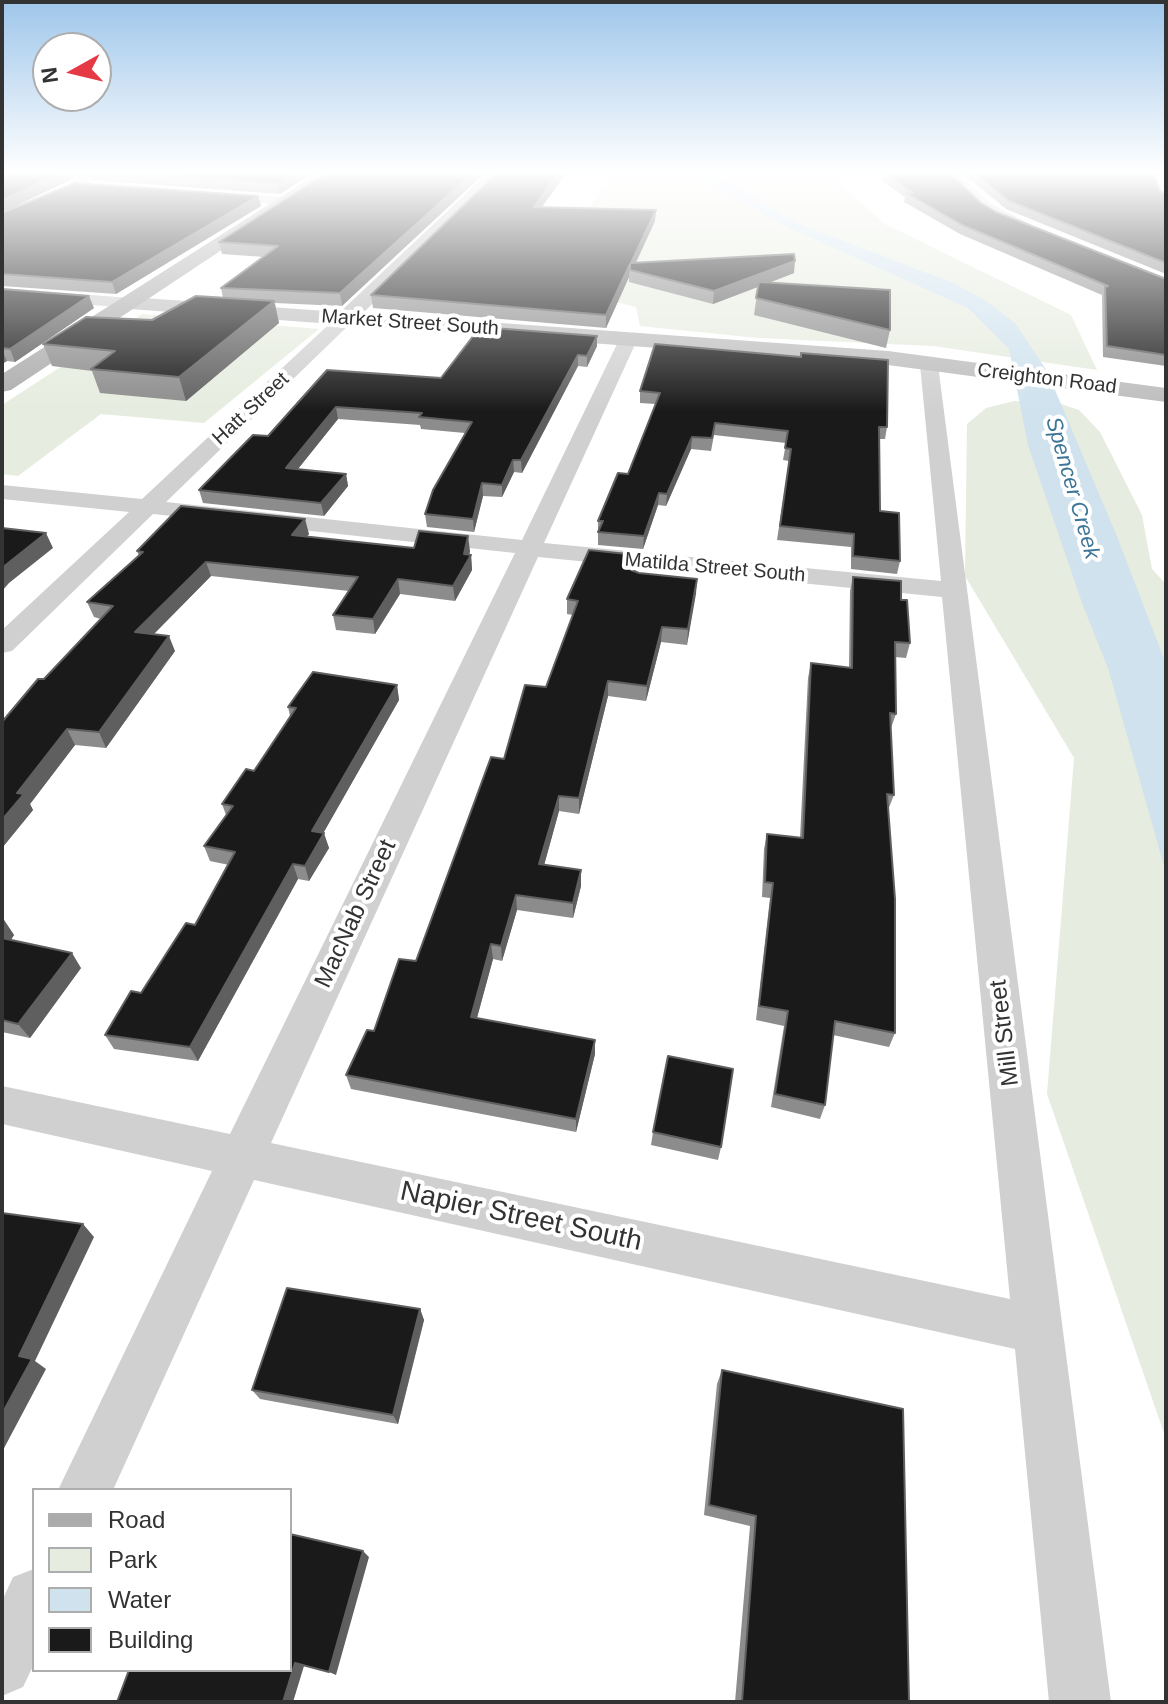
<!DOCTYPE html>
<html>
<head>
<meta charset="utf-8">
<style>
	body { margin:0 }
	#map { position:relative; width:1168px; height:1704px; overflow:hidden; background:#fff; font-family:Arial,sans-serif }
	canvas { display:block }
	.frame { position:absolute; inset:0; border:4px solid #333; pointer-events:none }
	.legend { position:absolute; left:32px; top:1488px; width:260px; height:184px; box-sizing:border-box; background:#fff; border:2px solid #adadad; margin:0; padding:10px 14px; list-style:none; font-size:24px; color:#333 }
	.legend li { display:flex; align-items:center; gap:16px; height:40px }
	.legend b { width:40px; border:2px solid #adadad }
	.north { position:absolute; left:32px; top:32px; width:80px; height:80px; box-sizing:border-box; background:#fff; border:2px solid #adadad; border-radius:50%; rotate:262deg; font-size:22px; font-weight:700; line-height:32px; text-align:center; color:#333 }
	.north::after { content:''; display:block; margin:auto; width:28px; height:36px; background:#e63946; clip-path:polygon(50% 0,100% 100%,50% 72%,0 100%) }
</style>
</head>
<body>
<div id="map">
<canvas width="1168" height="1704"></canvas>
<div class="frame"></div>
<ul class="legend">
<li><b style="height:10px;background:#ababab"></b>Road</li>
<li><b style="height:22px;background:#e6ecdf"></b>Park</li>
<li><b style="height:22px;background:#cfe2ee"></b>Water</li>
<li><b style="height:22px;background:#1a1a1a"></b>Building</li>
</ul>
<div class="north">N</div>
</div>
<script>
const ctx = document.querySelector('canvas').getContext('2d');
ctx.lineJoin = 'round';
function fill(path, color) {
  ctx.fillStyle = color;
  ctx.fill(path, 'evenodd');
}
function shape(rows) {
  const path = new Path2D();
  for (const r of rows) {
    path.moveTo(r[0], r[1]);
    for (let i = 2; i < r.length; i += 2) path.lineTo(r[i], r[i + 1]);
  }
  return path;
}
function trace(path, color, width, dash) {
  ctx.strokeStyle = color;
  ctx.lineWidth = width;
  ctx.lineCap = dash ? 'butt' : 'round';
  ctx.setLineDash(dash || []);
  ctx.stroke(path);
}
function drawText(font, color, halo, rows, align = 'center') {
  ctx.font = font + ' Arial,sans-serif';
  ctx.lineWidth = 8;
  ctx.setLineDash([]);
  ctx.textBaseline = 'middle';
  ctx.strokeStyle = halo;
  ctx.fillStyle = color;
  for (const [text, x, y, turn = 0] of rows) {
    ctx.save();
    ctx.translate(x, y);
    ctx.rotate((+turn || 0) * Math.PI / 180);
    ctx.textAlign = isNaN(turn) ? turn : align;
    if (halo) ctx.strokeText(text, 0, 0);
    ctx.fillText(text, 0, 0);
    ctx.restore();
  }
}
const green = shape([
	[610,172,833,172,834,178,883,223,1071,315,1097,370,933,346,758,338,640,326,636,307,548,285],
	[142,314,319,329,204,423,101,414,18,476,2,474,2,405],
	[1014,401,1061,404,1079,410,1100,432,1142,515,1152,569,1166,584,1166,1451,1165,1436,1047,1094,1074,758,965,576,967,424,986,408]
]);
const water = shape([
	[699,172,719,172,720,178,802,225,953,283,986,301,1015,323,1047,371,1116,534,1166,664,1166,873,1108,668,1082,603,1028,445,1009,349,968,308,787,227,704,180]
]);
const street = shape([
	[83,172,96,172,80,189,2,225,2,216,72,183,83,172],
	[943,172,956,172,991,204,1032,225,1020,228,981,210,943,172],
	[1150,172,1162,172,1166,202,1160,198,1150,172],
	[208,193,287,197,293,201,287,205,212,200,206,196,208,193],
	[2,288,130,298,138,303,130,308,2,298,2,288],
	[346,313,352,314,352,322,166,502,522,540,620,338,629,333,638,338,544,543,941,581,920,365,929,360,938,365,1111,1702,1049,1702,1015,1349,254,1180,113,1490,58,1490,212,1171,2,1124,2,1086,230,1134,515,553,153,514,12,651,2,653,2,630,129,512,2,499,2,485,142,499,340,314,346,313],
	[538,557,942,597,1010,1299,271,1143,538,557],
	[34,1569,34,1664,23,1687,2,1696,2,1601,13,1577,34,1569]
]);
const secondary = shape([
	[489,172,506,172,363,313,888,351,1166,388,1166,402,888,365,130,309,120,303,130,297,340,312,489,172]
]);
const primary = shape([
	[320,172,339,172,11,390,2,392,2,374,320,172]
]);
const wall = shape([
	[90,172,314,172,280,194,92,180],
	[328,172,342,306,275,303,279,323,186,401,100,393,92,371,52,366,43,344,152,320,223,298,221,288,264,257,222,254,219,242],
	[881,172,949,172,981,203,996,212,1166,279,1166,366,1103,357,1102,295,960,234,904,202,905,197,882,181,884,174],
	[961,172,1153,172,1160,191,1166,194,1166,274,1006,209],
	[258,196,261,206,116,294,2,286,2,213],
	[542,207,655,221,636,263,794,273,769,283,890,330,886,348,754,315,758,287,713,304,629,282,629,277,606,328,373,308,371,295],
	[2,289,94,308,15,362,7,361,2,364],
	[655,344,887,427,885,439,880,439,880,511,900,561,897,574,851,569,851,547,777,540,789,461,783,460,786,443,714,435,711,451,691,449,666,506,658,505,643,549,598,545,598,521,628,474,656,404,640,403,640,391],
	[597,346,587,367,578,366,522,473,514,472,502,497,483,496,474,532,427,527,425,514,465,433,421,429,420,425,338,419,298,469,346,474,348,486,324,516,203,503,199,490,268,436,327,370,441,378],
	[309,534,306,537,414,548,470,551,469,555,471,555,472,570,455,601,400,594,375,634,336,630,333,615,349,591,211,576,154,634,175,651,106,748,75,745,30,804,33,810,2,848,44,679,101,619,94,617,87,602,139,556,137,551],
	[637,555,635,572,639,573,697,579,687,645,661,642,646,701,608,696,579,814,559,811,544,865,581,886,573,918,517,910,502,961,493,959,477,1018,595,1040,595,1054,576,1132,351,1089,346,1075,416,961,504,759,546,687,573,615,567,614,567,599],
	[853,577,901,600,910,643,906,658,895,657,896,714,891,728,894,795,888,810,895,1033,889,1047,833,1035,825,1105,820,1119,771,1107,784,1026,756,1020,770,898,762,897,764,849,767,834,800,838,808,678,811,663,849,668,850,591],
	[397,685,399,700,323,833,329,848,309,881,298,879,198,1061,114,1049,105,1035,141,993,195,925,229,865,210,861,204,846,226,815,222,804,254,771,290,716,288,707],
	[2,920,4,920,14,935,11,940,81,968,30,1038,2,1032],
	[653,1132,721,1147,718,1160,651,1145],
	[420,1309,424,1320,398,1424,260,1399,252,1390],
	[722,1370,909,1702,735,1702,750,1526,704,1515,717,1384]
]);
const shadedWall = shape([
	[63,172,80,172,70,180,2,213,2,200],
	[297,172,314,172,280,194,278,183],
	[474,172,486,172,342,306,340,293],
	[559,172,567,172,534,218,534,207],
	[258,196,261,206,116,294,112,282],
	[656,210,655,221,632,270,631,263],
	[795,261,794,273,713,304,714,291],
	[630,264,629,277,606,328,606,315],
	[89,296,94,308,15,362,10,349],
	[274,301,279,323,186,401,179,377],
	[597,336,597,346,587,367,587,356],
	[2,350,7,361,2,364],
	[578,355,578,366,522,473,521,460],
	[336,407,338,419,289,480,286,468],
	[692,437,691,449,666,506,667,494],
	[513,460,514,472,502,497,502,485],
	[346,474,348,486,324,516,321,503],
	[482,483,483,496,474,532,473,519],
	[659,493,658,505,643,549,644,536],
	[305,519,309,534,296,550,292,535],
	[46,533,53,548,9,583,2,591,2,568],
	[468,536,470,551,468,560,471,555,472,570,455,601,453,586,464,554],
	[637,555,636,570,631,585,631,570],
	[206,562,211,576,141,647,135,632],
	[398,579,400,594,375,634,373,619],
	[697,579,696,594,687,645,688,629],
	[662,627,661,642,646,701,647,686],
	[169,636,175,651,106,748,99,732],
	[608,681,608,696,579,814,579,798],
	[397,685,399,700,316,846,312,831],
	[67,729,75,745,30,804,33,810,2,848,2,820,17,793],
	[559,796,559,811,540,880,539,864],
	[324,833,329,848,309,881,305,866],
	[293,864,298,879,198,1061,190,1047],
	[581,870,581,886,573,918,573,903],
	[516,895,517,910,502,961,501,946],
	[4,920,14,935,3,951,2,949,2,922],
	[491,944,493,959,473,1032,471,1017],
	[72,953,81,968,30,1038,18,1024],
	[595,1040,595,1054,576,1132,576,1119],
	[83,1224,94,1237,35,1361,46,1369,2,1452,2,1414,19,1356],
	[420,1309,424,1320,398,1424,393,1415],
	[363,1551,369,1557,336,1675,329,1672],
	[295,1663,304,1666,293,1702,283,1702]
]);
const building = shape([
	[2,172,63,172,2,200,2,172],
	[114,172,297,172,278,183,114,172],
	[328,172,474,172,340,293,221,288,278,246,219,242,328,172],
	[498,172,559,172,534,207,656,210,631,263,794,254,795,261,714,291,630,270,630,264,606,315,371,295,498,172],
	[891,172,949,172,981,203,996,212,1166,279,1166,355,1107,346,1105,287,1108,286,962,225,906,193,913,193,884,173,892,173,891,172],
	[973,172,1153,172,1160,191,1166,194,1166,263,1009,201,973,172],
	[75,183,258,196,112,282,2,274,2,213,75,183],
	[759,282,890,290,890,330,756,298,759,282],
	[2,289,89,296,10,349,2,348,2,289],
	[196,296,274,301,179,377,91,369,115,351,43,344,86,317,152,320,196,296],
	[480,327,597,336,587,356,578,355,521,460,513,460,502,485,482,483,473,519,425,514,433,490,472,422,419,417,422,413,336,407,286,468,346,474,321,503,199,490,253,435,268,436,327,370,441,378,480,327],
	[655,344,801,357,801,353,888,360,887,427,879,427,880,511,899,513,900,561,853,556,854,534,780,526,791,449,785,448,788,431,715,423,712,438,692,437,667,494,659,493,644,536,598,532,603,521,598,521,618,473,628,474,660,393,640,391,655,344],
	[181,506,305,519,292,535,414,548,419,531,468,536,464,554,471,555,453,586,398,579,373,619,333,615,358,577,206,562,135,632,169,636,99,732,67,729,17,793,24,794,2,820,2,722,38,679,44,679,113,606,87,602,143,552,137,551,181,506],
	[2,528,46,533,2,568,2,528],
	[589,550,637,555,631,570,639,573,697,579,688,629,662,627,647,686,608,681,579,798,559,796,539,864,581,870,573,903,516,895,501,946,491,944,471,1017,595,1040,576,1119,346,1075,367,1030,374,1031,399,959,416,961,491,757,504,759,525,685,546,687,578,601,567,599,589,550],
	[853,577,901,581,901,600,907,600,910,643,895,642,896,714,890,713,894,795,887,794,895,899,895,1033,835,1021,825,1105,775,1094,788,1011,759,1006,773,883,765,882,767,834,803,838,811,663,852,668,853,577],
	[313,672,397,685,312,831,324,833,305,866,293,864,190,1047,105,1035,131,991,141,993,186,923,195,925,235,852,204,846,233,806,222,804,246,769,254,771,296,708,288,707,313,672],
	[2,938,72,953,18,1024,2,1020,2,938],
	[668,1056,733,1069,721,1147,653,1132,668,1056],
	[2,1213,83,1224,19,1356,32,1359,2,1414,2,1213],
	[287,1288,420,1309,393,1415,252,1390,287,1288],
	[722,1370,903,1409,909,1702,742,1702,756,1516,709,1505,722,1370],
	[290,1534,363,1551,329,1672,295,1663,283,1702,117,1702,129,1670,290,1670,290,1534]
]);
const farStreetnames = [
	["Market Street South",410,323,4],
	["Creighton Road",1047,379,7],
	["Hatt Street",251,409,-43],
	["Matilda Street South",715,568,5]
];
const farWaternames = [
	["Spencer Creek",1072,488,74]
];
const streetNames = [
	["MacNab Street",356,914,-65],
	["Mill Street",1005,1033,-97]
];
const nearStreetnames = [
	["Napier Street South",521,1217,12]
];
fill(green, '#e6ecdf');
fill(water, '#cfe2ee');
fill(street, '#d0d0d0');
fill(secondary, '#bdbdbd');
fill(primary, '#ababab');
fill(wall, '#8c8c8c');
fill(shadedWall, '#5f5f5f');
fill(building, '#1a1a1a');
trace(building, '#5f5f5f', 2);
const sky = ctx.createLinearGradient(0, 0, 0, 411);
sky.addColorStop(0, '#9ec6ea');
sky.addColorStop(0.42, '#fff');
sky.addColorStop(1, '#ffffff00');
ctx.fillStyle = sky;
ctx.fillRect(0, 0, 1168, 411);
drawText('20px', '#333', '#fff', farStreetnames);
drawText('italic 22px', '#3f7597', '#fff', farWaternames);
drawText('24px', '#333', '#fff', streetNames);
drawText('28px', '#333', '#fff', nearStreetnames);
</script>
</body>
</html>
